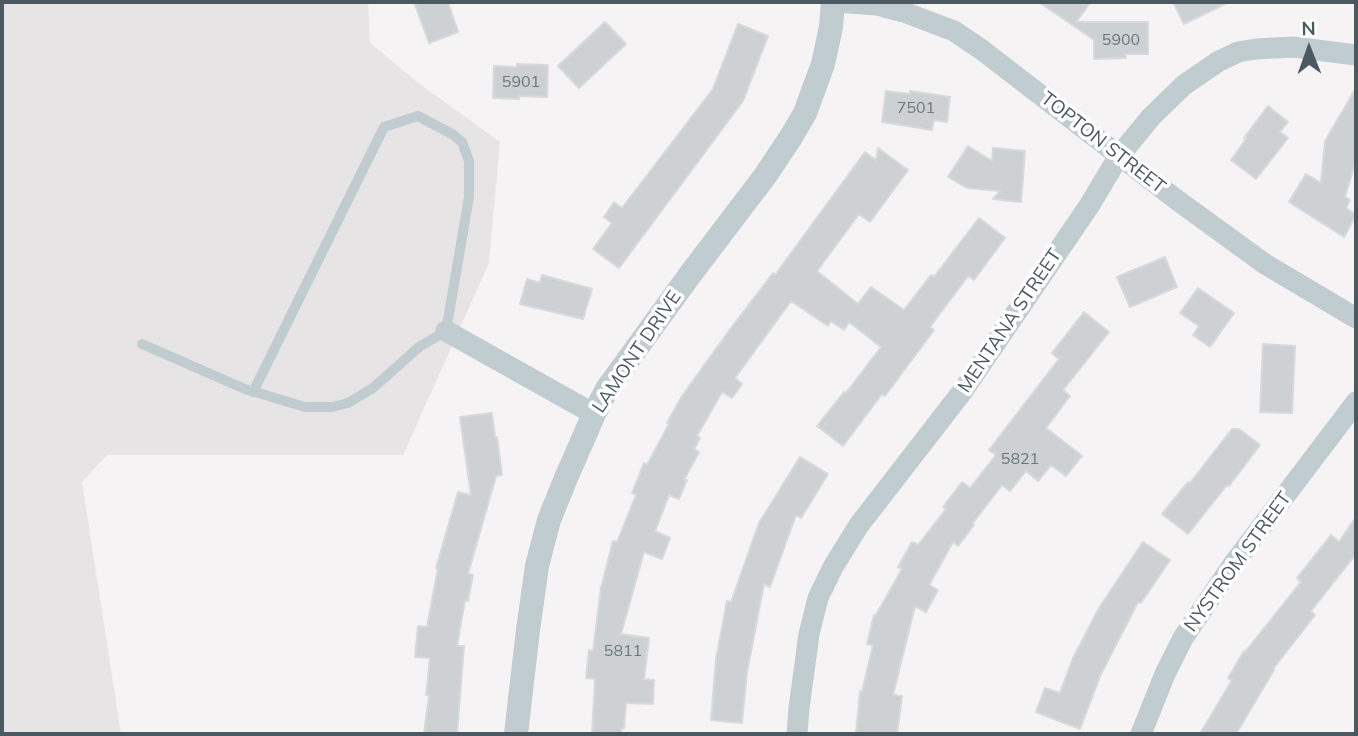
<!DOCTYPE html>
<html>
<head>
<meta charset="utf-8">
<style>
	body { margin:0 }
	#map { position:relative; width:1358px; height:736px; overflow:hidden; background:#f5f3f3; font-family:Mulish,sans-serif }
	canvas { display:block }
	.frame { position:absolute; inset:0; border:4px solid #4b5a60; pointer-events:none }
	.north { position:absolute; left:1274px; top:14px; width:70px; height:70px; -webkit-text-stroke:5px #fff; paint-order:stroke; rotate:359deg; font-size:19px; font-weight:700; line-height:28px; text-align:center; color:#4b5a60 }
	.north::after { content:''; display:block; margin:auto; width:24px; height:32px; background:#4b5a60; clip-path:polygon(50% 0,100% 100%,50% 72%,0 100%) }
</style>
</head>
<body>
<div id="map">
<canvas width="1358" height="736"></canvas>
<div class="frame"></div>
<div class="north">N</div>
</div>
<script>
const ctx = document.querySelector('canvas').getContext('2d');
ctx.lineJoin = 'round';
function fill(path, color) {
  ctx.fillStyle = color;
  ctx.fill(path, 'evenodd');
}
function shape(rows) {
  const path = new Path2D();
  for (const r of rows) {
    path.moveTo(r[0], r[1]);
    for (let i = 2; i < r.length; i += 2) path.lineTo(r[i], r[i + 1]);
  }
  return path;
}
function trace(path, color, width, dash) {
  ctx.strokeStyle = color;
  ctx.lineWidth = width;
  ctx.lineCap = dash ? 'butt' : 'round';
  ctx.setLineDash(dash || []);
  ctx.stroke(path);
}
function drawText(font, color, halo, rows, align = 'center') {
  ctx.font = font + ' Mulish,sans-serif';
  ctx.lineWidth = 7;
  ctx.setLineDash([]);
  ctx.textBaseline = 'middle';
  ctx.strokeStyle = halo;
  ctx.fillStyle = color;
  for (const [text, x, y, turn = 0] of rows) {
    ctx.save();
    ctx.translate(x, y);
    ctx.rotate((+turn || 0) * Math.PI / 180);
    ctx.textAlign = isNaN(turn) ? turn : align;
    if (halo) ctx.strokeText(text, 0, 0);
    ctx.fillText(text, 0, 0);
    ctx.restore();
  }
}
const education = shape([
	[2,2,368,2,370,43,417,82,500,142,489,263,403,455,107,455,82,482,121,734,2,734]
]);
const building = shape([
	[414,2,448,2,458,32,429,43,414,2],
	[1039,2,1091,2,1076,22,1148,22,1148,54,1125,54,1126,58,1094,59,1094,40,1039,2],
	[1173,2,1229,2,1184,24,1173,2],
	[605,22,626,44,579,88,558,66,605,22],
	[738,24,768,36,743,101,619,268,593,249,612,223,604,217,614,202,622,208,713,89,738,24],
	[517,64,548,65,547,97,519,96,519,99,493,98,494,66,517,67,517,64],
	[1356,88,1356,160,1345,197,1350,200,1346,208,1356,215,1344,237,1289,202,1306,174,1321,183,1325,141,1356,88],
	[886,91,910,94,910,91,950,97,947,122,934,120,932,130,882,122,886,91],
	[1268,106,1288,122,1280,132,1288,138,1256,179,1231,160,1246,139,1244,138,1268,106],
	[968,146,992,161,993,148,1025,151,1021,202,993,199,1000,191,967,188,948,177,968,146],
	[878,148,908,170,870,222,859,214,817,271,858,304,871,287,904,310,931,275,934,277,979,218,1005,238,974,280,968,276,930,327,934,330,885,396,882,394,843,446,817,426,844,392,846,393,881,347,849,322,844,330,831,321,828,326,791,301,735,378,742,384,732,398,722,392,697,436,700,438,694,449,699,452,684,480,687,480,679,499,669,495,655,531,670,538,662,559,644,552,621,634,649,638,644,679,654,680,653,704,626,703,624,728,622,728,621,734,592,734,595,679,586,678,589,650,593,651,601,588,613,541,617,542,636,495,632,493,644,463,647,465,669,424,667,423,682,396,728,332,773,273,775,275,865,152,876,160,878,148],
	[1165,257,1177,287,1130,307,1117,277,1165,257],
	[542,275,592,289,583,319,520,304,527,279,540,283,542,275],
	[1198,288,1234,313,1210,347,1193,335,1199,326,1180,313,1198,288],
	[1084,312,1109,332,1063,390,1070,396,1046,428,1082,456,1066,476,1051,465,1038,481,1026,471,1010,491,1002,485,973,523,974,525,958,546,953,542,929,585,938,590,926,612,915,606,893,695,902,696,897,734,856,734,860,691,862,692,873,645,867,644,874,615,876,615,902,569,898,567,912,542,918,545,946,509,943,507,962,482,970,488,996,455,989,450,1059,359,1052,353,1084,312],
	[1263,344,1295,346,1292,413,1260,412,1263,344],
	[492,413,495,437,497,437,502,475,496,476,468,574,473,575,468,601,465,600,457,646,464,646,457,734,424,734,429,695,426,695,430,658,415,657,418,626,427,627,438,568,436,568,458,492,471,495,460,417,492,413],
	[1232,429,1239,429,1260,445,1229,486,1227,485,1188,534,1162,514,1188,482,1190,483,1232,429],
	[800,457,828,474,801,518,796,515,770,587,764,584,747,672,742,723,711,720,716,659,727,601,731,602,759,523,800,457],
	[1356,517,1356,554,1311,611,1315,615,1273,669,1274,670,1236,734,1200,734,1232,680,1228,678,1244,651,1245,652,1301,582,1297,578,1331,535,1339,542,1356,517],
	[1143,542,1170,560,1141,603,1138,602,1101,674,1080,729,1036,712,1045,688,1060,693,1073,658,1099,608,1143,542]
]);
const service = shape([
	[142,344,245,389,305,407,332,407,348,403,373,388,419,347,446,331,469,197,469,161,462,142,452,134,418,116,384,127,253,392]
]);
const minor = shape([
	[836,2,877,5,904,12,954,31,982,50,1177,200,1265,264,1356,318],
	[446,331,594,414],
	[797,734,799,708,809,634,818,598,833,567,859,525,962,392,1089,206,1119,156,1151,117,1184,85,1219,61,1238,52,1256,49,1293,47,1356,55],
	[1141,734,1165,674,1183,638,1234,563,1356,402]
]);
const tertiary = shape([
	[516,734,528,630,537,566,549,520,566,478,594,414,607,389,689,276,765,176,791,137,805,113,823,64,831,27,833,2]
]);
const numberNames = [
	["5900",1121,40],
	["5901",521,82],
	["7501",916,108],
	["5821",1020,459],
	["5811",623,651]
];
const streetNames = [
	["TOPTON STREET",1103,143,38],
	["MENTANA STREET",1010,321,-56],
	["LAMONT DRIVE",637,352,-56],
	["NYSTROM STREET",1238,562,-54]
];
fill(education, '#e6e4e5');
fill(building, '#cdd1d4');
trace(building, '#d7dadd', 2);
trace(service, '#c1ccd1', 10);
trace(minor, '#c1ccd1', 21);
trace(tertiary, '#c1ccd1', 24);
drawText('16px', '#6c787d', null, numberNames);
drawText('19px', '#4b5a60', '#fff', streetNames);
</script>
</body>
</html>
